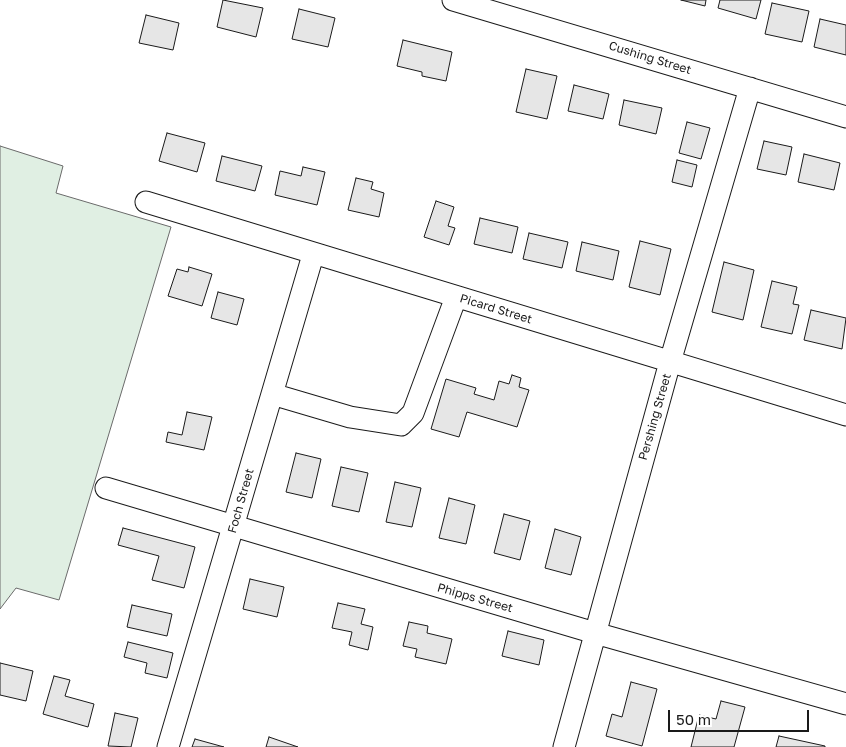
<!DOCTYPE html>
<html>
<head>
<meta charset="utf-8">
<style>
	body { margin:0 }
	#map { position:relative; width:846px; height:747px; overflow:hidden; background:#fff; font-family:"Golos Text",sans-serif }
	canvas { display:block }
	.scale { position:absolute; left:668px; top:710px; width:141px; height:22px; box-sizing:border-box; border:2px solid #1a1a1a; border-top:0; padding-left:6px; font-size:15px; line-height:18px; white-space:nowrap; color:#1a1a1a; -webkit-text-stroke:4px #fff; paint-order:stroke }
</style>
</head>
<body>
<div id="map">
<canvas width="846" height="747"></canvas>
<div class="scale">50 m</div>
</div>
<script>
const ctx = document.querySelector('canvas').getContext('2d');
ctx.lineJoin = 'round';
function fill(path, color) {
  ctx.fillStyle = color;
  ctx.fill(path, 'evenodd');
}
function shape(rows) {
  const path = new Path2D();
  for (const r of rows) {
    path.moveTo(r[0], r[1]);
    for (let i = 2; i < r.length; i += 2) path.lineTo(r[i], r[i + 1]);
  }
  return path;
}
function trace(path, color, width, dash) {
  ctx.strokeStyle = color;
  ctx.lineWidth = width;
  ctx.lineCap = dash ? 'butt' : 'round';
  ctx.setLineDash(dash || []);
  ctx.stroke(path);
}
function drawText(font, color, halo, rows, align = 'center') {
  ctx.font = font + ' "Golos Text",sans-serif';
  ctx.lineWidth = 4;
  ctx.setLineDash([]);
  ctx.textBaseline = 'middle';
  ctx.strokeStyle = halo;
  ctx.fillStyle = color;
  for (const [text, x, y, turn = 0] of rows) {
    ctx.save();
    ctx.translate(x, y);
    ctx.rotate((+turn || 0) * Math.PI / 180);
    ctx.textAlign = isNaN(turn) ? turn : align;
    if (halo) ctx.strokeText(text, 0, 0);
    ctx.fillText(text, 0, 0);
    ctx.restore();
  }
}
const green = shape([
	[0,146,63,166,56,193,171,227,59,600,16,588,0,609,0,146]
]);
const building = shape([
	[223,0,263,8,256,37,217,27,223,0],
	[681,0,706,0,705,6,681,0],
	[720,0,761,0,756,19,718,8,720,0],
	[772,3,809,11,802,42,765,34,772,3],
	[299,9,335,18,328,47,292,39,299,9],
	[146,15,179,23,173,50,139,43,146,15],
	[820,19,846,25,846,55,814,47,820,19],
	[403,40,452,52,446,81,422,76,422,72,397,66,403,40],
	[526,69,557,76,547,119,516,112,526,69],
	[574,85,609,94,603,119,568,111,574,85],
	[624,100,662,108,656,134,619,125,624,100],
	[687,122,710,128,701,159,679,153,687,122],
	[167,133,205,143,197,172,159,161,167,133],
	[764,141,792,147,786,175,757,169,764,141],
	[804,154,840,163,834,190,798,182,804,154],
	[222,156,262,166,255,191,216,181,222,156],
	[677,160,697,165,692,187,672,182,677,160],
	[303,167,325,172,317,205,275,195,280,171,301,176,303,167],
	[356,178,373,182,371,189,384,193,379,217,348,210,356,178],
	[436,201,454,207,448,226,455,228,449,245,424,237,436,201],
	[480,218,518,227,512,253,474,244,480,218],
	[529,233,568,242,562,268,523,259,529,233],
	[640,241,671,249,660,295,629,287,640,241],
	[582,242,619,251,613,280,576,271,582,242],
	[724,262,754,270,743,320,712,312,724,262],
	[189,267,212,274,202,306,168,296,177,269,188,272,189,267],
	[772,281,797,287,793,304,799,305,792,334,761,327,772,281],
	[218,292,244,299,237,325,211,318,218,292],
	[811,310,846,318,842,349,804,340,811,310],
	[512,375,521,378,519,387,529,390,517,427,467,412,459,437,431,429,446,379,476,388,474,394,494,400,499,381,509,384,512,375],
	[187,412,212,417,204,450,166,442,168,432,182,435,187,412],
	[296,453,321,459,312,498,286,492,296,453],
	[341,467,368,473,359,512,332,506,341,467],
	[395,482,421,488,412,527,386,522,395,482],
	[449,498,475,505,466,544,439,538,449,498],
	[504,514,530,521,520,560,494,553,504,514],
	[123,528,195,547,184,588,152,580,159,556,118,545,123,528],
	[555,529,581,537,571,575,545,568,555,529],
	[250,579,284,587,277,617,243,609,250,579],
	[338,603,365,609,361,624,373,627,368,650,349,645,352,632,332,628,338,603],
	[132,605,172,614,167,636,127,627,132,605],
	[409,622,428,626,427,633,452,639,446,664,415,657,417,649,403,646,409,622],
	[508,631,544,640,539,665,502,656,508,631],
	[128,642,173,653,167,678,145,673,147,663,124,657,128,642],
	[0,663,33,671,26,701,0,695,0,663],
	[54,676,70,680,65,696,94,704,88,727,43,714,54,676],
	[631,682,657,689,642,746,606,736,612,714,622,717,631,682],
	[721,701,745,707,734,747,691,747,699,715,716,719,721,701],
	[115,713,138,718,131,747,108,746,115,713],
	[779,736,825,746,825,747,776,747,779,736],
	[269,737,298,747,266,747,269,737],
	[195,739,224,747,192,747,195,739]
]);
const minor = shape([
	[453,0,846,117],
	[146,202,846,415],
	[272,394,350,417,401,425,413,413,456,297],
	[106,488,595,633,846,704],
	[168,747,313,255],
	[564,747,670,362,750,88]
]);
const streetNames = [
	["Cushing Street",650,58,17],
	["Picard Street",496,309,17],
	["Pershing Street",655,417,-74],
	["Foch Street",241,501,-74],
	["Phipps Street",475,598,16]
];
fill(green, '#e0efe3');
trace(green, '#6a6a6a', 1);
fill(building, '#e6e6e6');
trace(building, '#1a1a1a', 1);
trace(minor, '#1a1a1a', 23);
trace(minor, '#fff', 21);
drawText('12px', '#1a1a1a', '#fff', streetNames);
</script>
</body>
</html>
